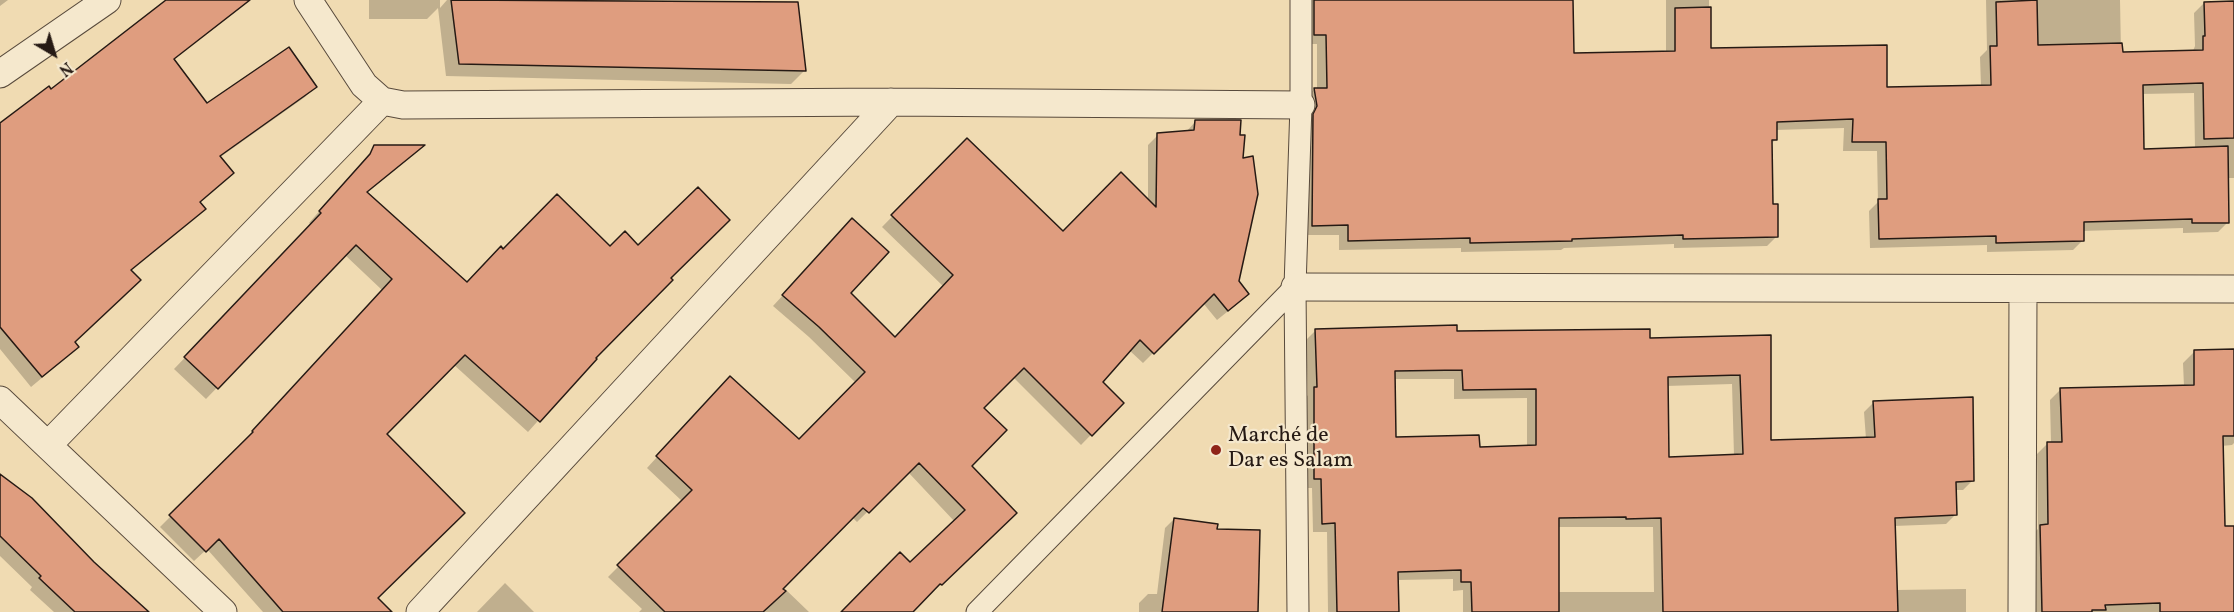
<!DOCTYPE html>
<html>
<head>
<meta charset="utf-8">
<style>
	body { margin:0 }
	#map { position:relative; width:2234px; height:612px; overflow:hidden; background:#f0dbb2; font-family:Vollkorn,serif }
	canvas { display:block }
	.north { position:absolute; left:24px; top:24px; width:60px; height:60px; -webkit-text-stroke:4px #f5e8cd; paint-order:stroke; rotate:142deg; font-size:16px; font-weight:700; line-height:24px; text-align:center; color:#261a14 }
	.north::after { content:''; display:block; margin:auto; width:21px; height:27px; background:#261a14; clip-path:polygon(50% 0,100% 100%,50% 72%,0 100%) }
</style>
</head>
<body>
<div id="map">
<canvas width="2234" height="612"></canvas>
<div class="north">N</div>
</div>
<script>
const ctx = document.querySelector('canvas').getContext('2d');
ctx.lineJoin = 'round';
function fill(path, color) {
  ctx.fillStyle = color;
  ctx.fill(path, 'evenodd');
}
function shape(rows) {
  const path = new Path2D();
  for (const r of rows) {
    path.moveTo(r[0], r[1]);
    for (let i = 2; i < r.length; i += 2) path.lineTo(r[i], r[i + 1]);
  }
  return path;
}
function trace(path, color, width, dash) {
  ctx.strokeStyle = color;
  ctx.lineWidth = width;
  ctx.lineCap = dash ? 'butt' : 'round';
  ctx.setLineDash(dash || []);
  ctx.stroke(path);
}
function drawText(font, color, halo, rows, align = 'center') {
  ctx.font = font + ' Vollkorn,serif';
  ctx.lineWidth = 4.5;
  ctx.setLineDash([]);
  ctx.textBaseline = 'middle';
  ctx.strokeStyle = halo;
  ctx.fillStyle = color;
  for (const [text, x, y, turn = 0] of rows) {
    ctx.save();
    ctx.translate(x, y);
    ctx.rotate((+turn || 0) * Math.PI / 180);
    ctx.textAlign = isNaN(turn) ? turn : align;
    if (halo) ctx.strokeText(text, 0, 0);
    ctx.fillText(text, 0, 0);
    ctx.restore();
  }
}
const shadow = shape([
	[0,0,8,0,0,6],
	[169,0,249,0,173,60,207,105,315,87,305,97,219,158,232,173,199,203,204,209,130,271,73,342,67,357,31,387,0,349,0,125,51,91],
	[369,0,440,0,440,8,447,0,624,0,796,4,804,71,791,84,446,76,438,8,427,19,369,19],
	[1305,0,1572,0,1573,54,1666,53,1666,0,1709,0,1709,50,1886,88,1981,86,1980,57,1987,50,1986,0,2120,0,2121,53,2193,51,2195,46,2194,13,2204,3,2234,2,2234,178,2227,178,2228,222,2218,232,2183,233,2183,228,2082,231,2082,241,2073,250,1987,252,1987,245,1870,248,1869,211,1878,202,1877,151,1843,151,1844,128,1775,130,1775,140,1771,144,1771,206,1777,236,1767,246,1674,248,1674,244,1564,248,1561,250,1461,252,1461,248,1339,250,1339,235,1303,235,1305,99,1314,89,1317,89,1317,44,1305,44],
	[2194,93,2195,149,2143,150,2141,94],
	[1196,121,1237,281,1237,304,1217,320,1203,303,1143,363,1129,350,1101,382,1122,403,1081,445,1013,377,982,408,970,466,1005,523,910,612,843,612,910,564,955,522,908,472,857,522,852,517,783,587,809,612,639,612,642,609,608,577,683,502,647,468,720,388,799,441,856,383,809,337,773,306,842,231,849,293,895,339,944,287,882,227,967,140,1063,233,1148,201,1148,145,1158,135,1185,133],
	[375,147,366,193,466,284,503,251,610,248,669,278,594,358,528,432,453,364,385,434,374,612,263,612,207,549,194,561,160,527,243,444,242,443,382,290,345,255,206,399,174,369,312,225,309,223],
	[1315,331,1456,332,1649,340,1769,337,1769,441,1866,439,1864,412,1873,403,1973,480,1963,490,1955,490,1955,515,1946,524,1894,526,1895,590,1966,589,1966,612,1463,612,1463,590,1453,591,1453,579,1397,580,1397,612,1328,612,1327,532,1313,532,1312,488,1305,488,1306,398,1308,395,1306,340],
	[1394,379,1454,379,1454,399,1527,398,1527,447,1478,448,1395,438],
	[1732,384,1734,456,1667,458,1666,386],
	[1557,527,1653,527,1654,592,1557,592],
	[2234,351,2234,443,2232,445,2221,446,2224,527,2234,527,2234,612,2032,612,2030,537,2038,529,2037,454,2048,443,2051,443,2050,400,2061,389,2184,387,2183,363,2194,352],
	[0,476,93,563,147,612,54,612,30,590,32,587,0,556],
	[1174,519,1215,530,1257,612,1139,612,1139,603,1148,594,1157,594,1165,528],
	[505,583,534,612,477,612]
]);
const building = shape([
	[166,0,250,0,174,59,207,103,289,47,317,87,220,156,234,173,200,202,206,209,131,270,141,280,75,342,79,347,42,377,0,327,0,123,49,86,51,89,166,0],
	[451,0,798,2,806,71,459,64,451,0],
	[1314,0,1573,0,1574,53,1675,51,1675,8,1711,7,1711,48,1887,45,1887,87,1991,85,1990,46,1997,46,1996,2,2037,0,2038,45,2122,43,2123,52,2203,50,2203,36,2205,36,2204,2,2234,1,2234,138,2204,139,2203,83,2143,85,2144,149,2228,146,2229,223,2192,223,2192,219,2084,222,2084,241,1996,243,1996,236,1879,239,1878,199,1887,199,1886,142,1852,142,1853,119,1777,122,1777,140,1772,140,1773,204,1778,204,1778,237,1683,239,1683,235,1572,239,1572,241,1470,243,1470,238,1348,241,1348,225,1312,226,1313,114,1317,106,1314,88,1327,88,1326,35,1314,35,1314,0],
	[1195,120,1241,120,1240,135,1245,135,1243,158,1253,156,1258,194,1239,281,1249,294,1228,311,1214,294,1154,354,1140,340,1103,382,1124,403,1092,436,1024,368,984,408,1007,430,972,466,1017,513,942,585,940,584,913,612,841,612,900,552,910,562,965,510,919,463,869,513,863,508,783,589,786,591,763,612,665,612,617,565,692,490,656,456,730,376,799,439,865,372,819,327,782,295,852,218,889,252,851,293,895,337,953,275,891,215,967,138,1063,231,1121,172,1156,207,1157,133,1194,130,1195,120],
	[374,145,425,145,367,192,467,282,501,246,503,249,557,194,610,246,625,231,638,245,698,187,730,220,671,278,673,280,596,358,597,359,540,422,465,355,387,434,465,513,378,598,392,612,283,612,219,539,206,552,169,515,253,432,252,431,392,279,356,245,218,389,184,357,321,213,319,211,370,154,374,145],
	[1457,325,1457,331,1650,329,1650,338,1771,335,1771,440,1875,437,1873,401,1973,397,1974,481,1956,482,1957,515,1895,518,1898,612,1663,612,1661,518,1626,519,1626,517,1559,518,1559,612,1472,612,1471,582,1461,582,1461,570,1398,572,1399,612,1337,612,1335,523,1322,524,1321,479,1314,479,1314,387,1317,387,1315,329,1457,325],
	[1462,370,1463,390,1536,389,1536,445,1480,447,1479,435,1396,437,1395,371,1462,370],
	[1740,375,1743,454,1669,457,1668,377,1740,375],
	[2234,349,2234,436,2223,436,2225,526,2234,526,2234,612,2160,612,2160,603,2105,605,2106,610,2092,610,2092,612,2042,612,2040,525,2048,524,2047,442,2062,442,2060,388,2194,385,2194,350,2234,349],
	[0,474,32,498,94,562,149,612,75,612,39,578,41,576,0,536,0,474],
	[1174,518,1218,524,1217,529,1260,530,1258,612,1162,612,1174,518]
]);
const pedestrian = shape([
	[977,612,1295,287],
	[1298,612,1295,287,1301,105,1301,0]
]);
const minor = shape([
	[308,0,364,85,382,101,403,105,891,102,1301,105],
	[0,74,107,0],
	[1295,287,2234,289],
	[0,400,223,612],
	[48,445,382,101],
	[420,612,891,102],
	[2022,612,2023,290]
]);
const markers = [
	[1216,450,6,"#8f2418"]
];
const poiNames = [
	["Marché de",1228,437],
	["Dar es Salam",1228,462]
];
fill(shadow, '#0003');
fill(building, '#df9d7f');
trace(building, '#261a14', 1.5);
trace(pedestrian, '#584a3c', 23);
trace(minor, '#584a3c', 29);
trace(pedestrian, '#f5e8cd', 21);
trace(minor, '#f5e8cd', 27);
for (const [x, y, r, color] of markers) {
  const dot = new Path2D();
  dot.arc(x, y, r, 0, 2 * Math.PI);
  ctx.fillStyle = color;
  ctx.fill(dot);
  trace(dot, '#f5e8cd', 2);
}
drawText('22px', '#261a14', '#f5e8cd', poiNames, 'left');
</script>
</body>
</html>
